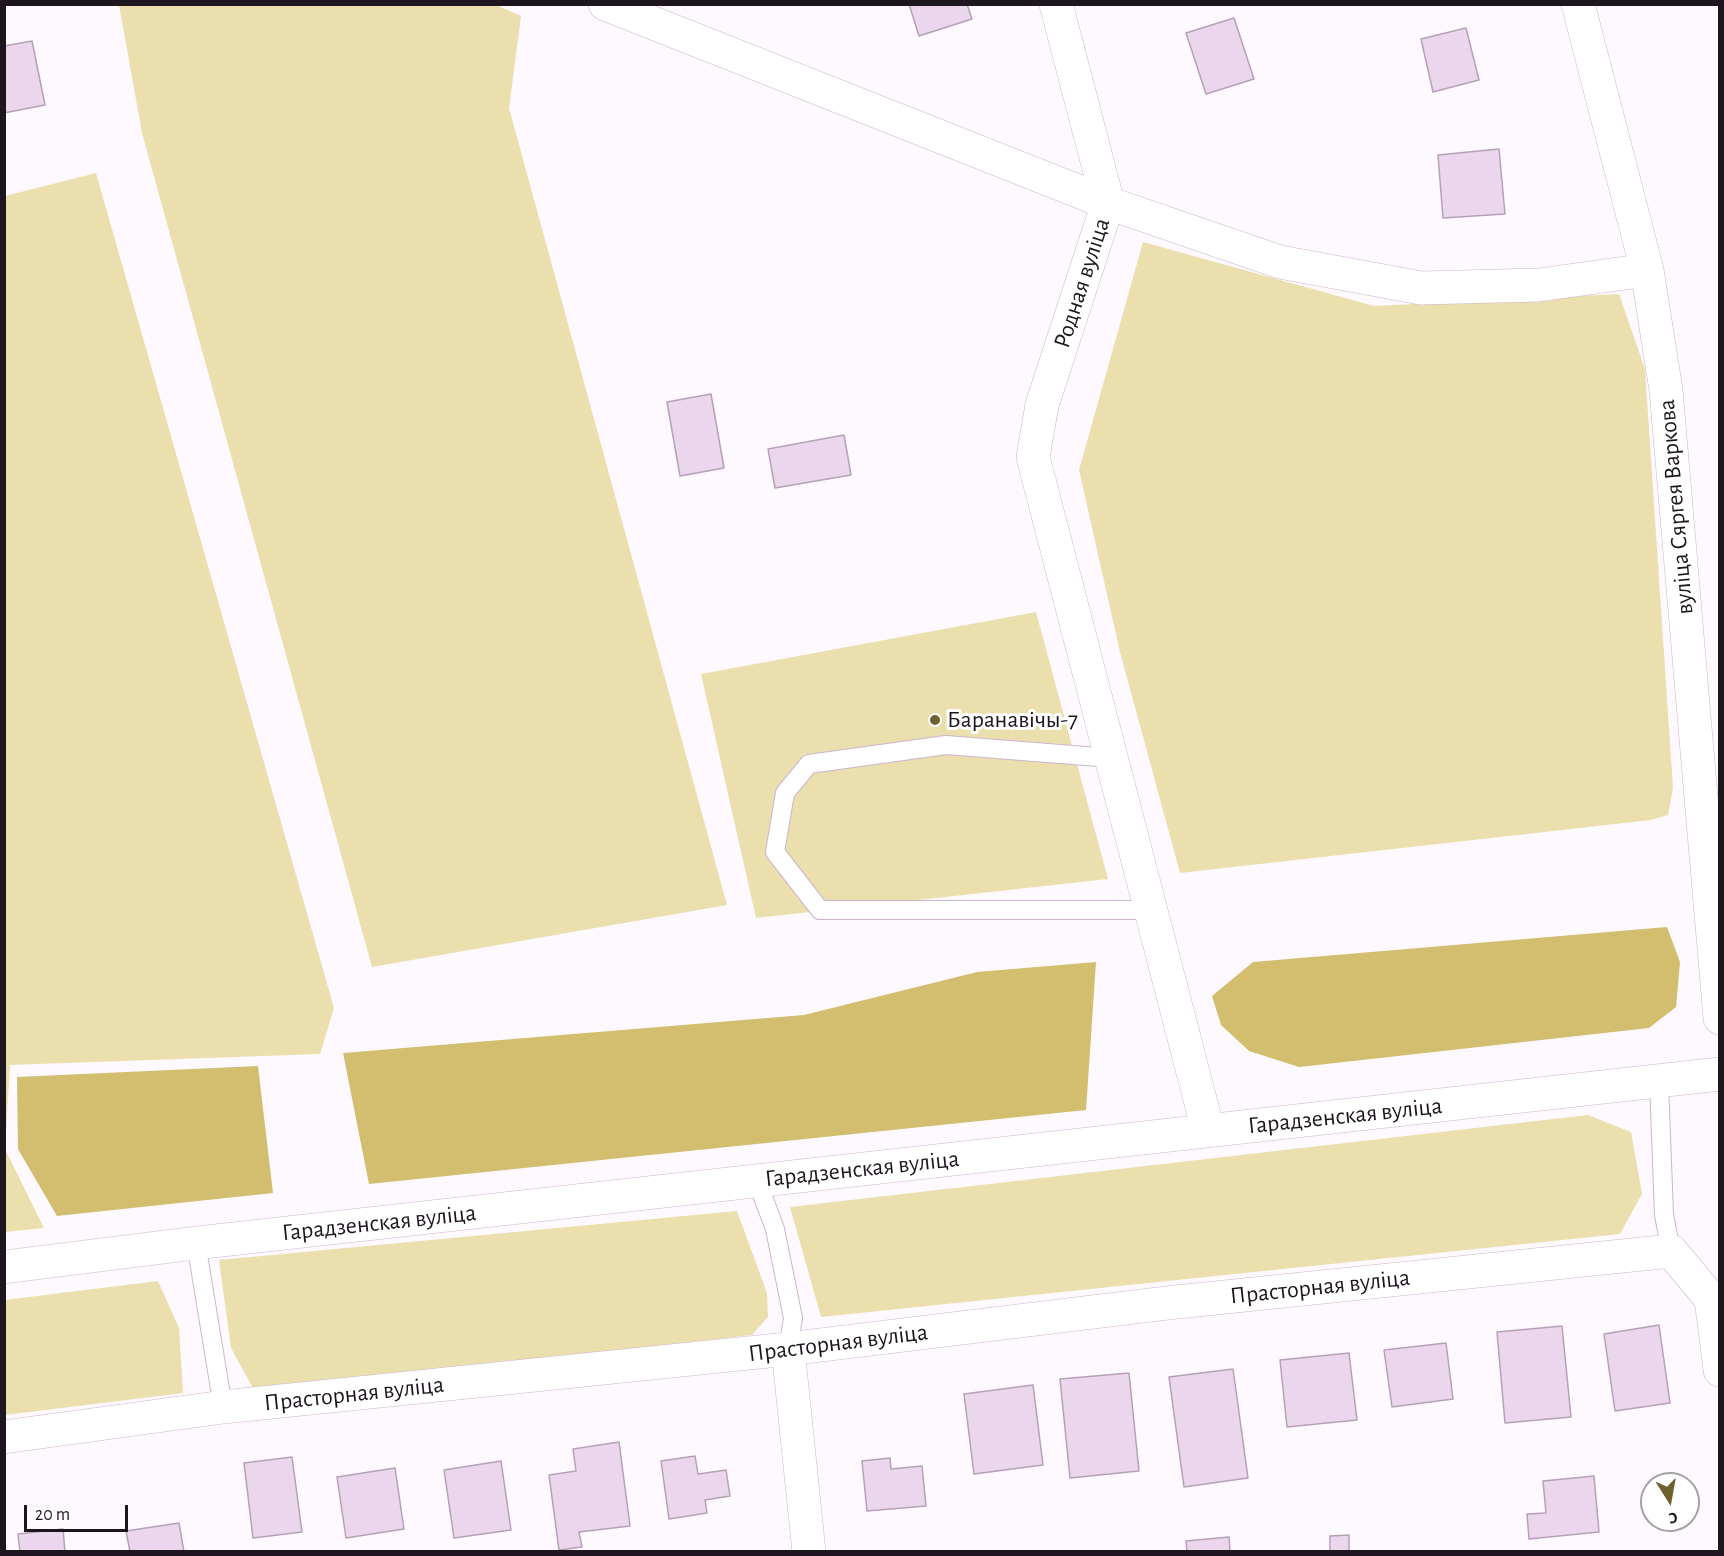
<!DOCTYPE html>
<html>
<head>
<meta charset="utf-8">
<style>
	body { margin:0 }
	#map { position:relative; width:1724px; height:1556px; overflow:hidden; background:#fef9fe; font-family:"Alegreya Sans",sans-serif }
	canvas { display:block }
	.frame { position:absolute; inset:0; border:6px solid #1e161e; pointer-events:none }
	.north { position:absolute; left:1640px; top:1472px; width:60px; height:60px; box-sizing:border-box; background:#fff; border:2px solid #a5a2a5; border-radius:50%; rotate:169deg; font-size:16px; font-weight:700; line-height:24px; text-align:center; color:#1e161e }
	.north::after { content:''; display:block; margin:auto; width:21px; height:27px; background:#6e612e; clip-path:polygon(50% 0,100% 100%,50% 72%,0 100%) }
	.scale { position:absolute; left:24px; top:1505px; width:104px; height:27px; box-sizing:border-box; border:3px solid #1e161e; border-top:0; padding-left:8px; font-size:18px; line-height:21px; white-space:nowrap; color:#1e161e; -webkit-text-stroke:4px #fff; paint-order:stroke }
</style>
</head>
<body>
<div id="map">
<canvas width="1724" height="1556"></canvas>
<div class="frame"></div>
<div class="north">С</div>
<div class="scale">20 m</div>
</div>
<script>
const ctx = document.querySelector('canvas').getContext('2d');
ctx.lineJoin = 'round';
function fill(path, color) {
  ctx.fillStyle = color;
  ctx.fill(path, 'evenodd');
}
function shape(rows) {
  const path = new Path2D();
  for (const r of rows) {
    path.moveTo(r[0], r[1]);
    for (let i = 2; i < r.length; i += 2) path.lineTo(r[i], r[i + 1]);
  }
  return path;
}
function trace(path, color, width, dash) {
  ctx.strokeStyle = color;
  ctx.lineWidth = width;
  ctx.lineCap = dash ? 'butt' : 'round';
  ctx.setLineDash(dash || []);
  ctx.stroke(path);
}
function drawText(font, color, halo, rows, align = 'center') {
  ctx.font = font + ' "Alegreya Sans",sans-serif';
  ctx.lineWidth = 6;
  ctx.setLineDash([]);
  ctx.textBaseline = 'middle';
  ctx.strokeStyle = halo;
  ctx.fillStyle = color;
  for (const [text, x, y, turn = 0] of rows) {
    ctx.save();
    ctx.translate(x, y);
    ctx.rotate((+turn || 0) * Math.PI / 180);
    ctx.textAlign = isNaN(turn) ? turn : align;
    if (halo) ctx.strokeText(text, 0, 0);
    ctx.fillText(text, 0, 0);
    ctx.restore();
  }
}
const green = shape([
	[494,4,521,16,509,108,727,905,372,967,142,133,119,5],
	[96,173,334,1008,320,1054,10,1065,5,1149,44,1228,5,1232,5,196],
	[1143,242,1374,306,1619,294,1645,369,1673,788,1668,815,1651,820,1180,873,1120,652,1079,470],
	[1036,612,1108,879,756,918,701,674],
	[1588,1115,1631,1132,1642,1194,1620,1234,821,1317,790,1207],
	[737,1211,767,1293,768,1317,752,1335,255,1392,231,1348,219,1260],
	[158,1281,179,1328,183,1393,5,1415,5,1300]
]);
const forest = shape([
	[1667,927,1680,962,1676,1007,1649,1028,1299,1067,1249,1051,1221,1025,1212,996,1253,962],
	[1096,962,1086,1110,369,1184,343,1053,804,1015,977,972],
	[258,1066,273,1193,57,1216,18,1149,17,1077]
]);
const building = shape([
	[909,4,967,4,972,19,919,36,909,4],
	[1234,18,1254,79,1206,94,1186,33,1234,18],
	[1466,28,1479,80,1433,92,1421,39,1466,28],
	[32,41,45,105,4,113,4,46,32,41],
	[1499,149,1505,214,1443,218,1438,155,1499,149],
	[711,394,724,468,680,476,667,402,711,394],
	[844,435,851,475,775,488,768,449,844,435],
	[1659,1325,1670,1403,1615,1411,1604,1334,1659,1325],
	[1562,1326,1571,1417,1505,1423,1497,1332,1562,1326],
	[1446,1343,1453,1399,1392,1407,1384,1350,1446,1343],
	[1349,1353,1357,1420,1287,1427,1280,1360,1349,1353],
	[1233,1369,1248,1478,1184,1487,1169,1377,1233,1369],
	[1129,1373,1139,1471,1070,1478,1060,1379,1129,1373],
	[1033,1385,1043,1465,974,1474,964,1394,1033,1385],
	[619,1442,630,1526,579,1532,582,1547,559,1550,549,1475,576,1471,573,1449,619,1442],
	[695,1456,698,1474,726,1470,730,1496,705,1500,707,1513,669,1519,661,1461,695,1456],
	[292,1457,302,1532,253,1538,244,1463,292,1457],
	[890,1458,891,1469,922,1466,926,1506,867,1511,862,1461,890,1458],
	[501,1461,511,1530,454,1538,444,1470,501,1461],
	[395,1468,404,1529,346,1538,337,1477,395,1468],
	[1594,1476,1599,1532,1529,1539,1527,1514,1546,1513,1543,1481,1594,1476],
	[179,1523,184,1552,130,1552,126,1531,179,1523],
	[63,1529,65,1552,20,1552,18,1534,63,1529],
	[1349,1535,1349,1552,1330,1552,1330,1536,1349,1535],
	[1229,1537,1230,1552,1187,1552,1186,1541,1229,1537]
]);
const service = shape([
	[1111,758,946,745,809,764,785,793,775,852,820,910,1151,910],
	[1659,1082,1664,1215,1671,1251],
	[757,1181,775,1229,793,1318,788,1349],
	[196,1243,223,1407]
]);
const minor = shape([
	[605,4,1108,203,1280,262,1421,288,1539,285,1647,270],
	[1056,4,1108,203,1042,405,1033,457,1208,1130],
	[1578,4,1647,270,1666,390,1720,1018],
	[788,1349,809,1552],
	[4,1437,223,1407,788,1349,1167,1303,1671,1251,1711,1299,1720,1370]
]);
const secondary = shape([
	[4,1267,196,1243,1720,1074]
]);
const markers = [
	[935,720,6,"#6e612e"]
];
const streetNames = [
	["Родная вуліца",1082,283,-72],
	["вуліца Сяргея Варкова",1676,507,-95],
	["Гарадзенская вуліца",1345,1116,-6],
	["Гарадзенская вуліца",862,1169,-6],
	["Гарадзенская вуліца",379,1223,-6],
	["Прасторная вуліца",1320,1287,-6],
	["Прасторная вуліца",838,1343,-7],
	["Прасторная вуліца",354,1394,-6]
];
const poiNames = [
	["Баранавічы-7",947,720]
];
fill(green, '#ebdfae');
fill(forest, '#d2be6e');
fill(building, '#ecd6ed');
trace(building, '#b5a1b7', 1.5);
trace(service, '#cbb5cc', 20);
trace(minor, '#cbb5cc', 34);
trace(secondary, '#cbb5cc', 34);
trace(service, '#fff', 18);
trace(minor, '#fff', 33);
trace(secondary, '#fff', 33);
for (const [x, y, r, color] of markers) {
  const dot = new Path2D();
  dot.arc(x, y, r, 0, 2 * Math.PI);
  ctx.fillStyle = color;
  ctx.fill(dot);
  trace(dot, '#fff', 2);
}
drawText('24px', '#1e161e', '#fff', streetNames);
drawText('24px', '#1e161e', '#fff', poiNames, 'left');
</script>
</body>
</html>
